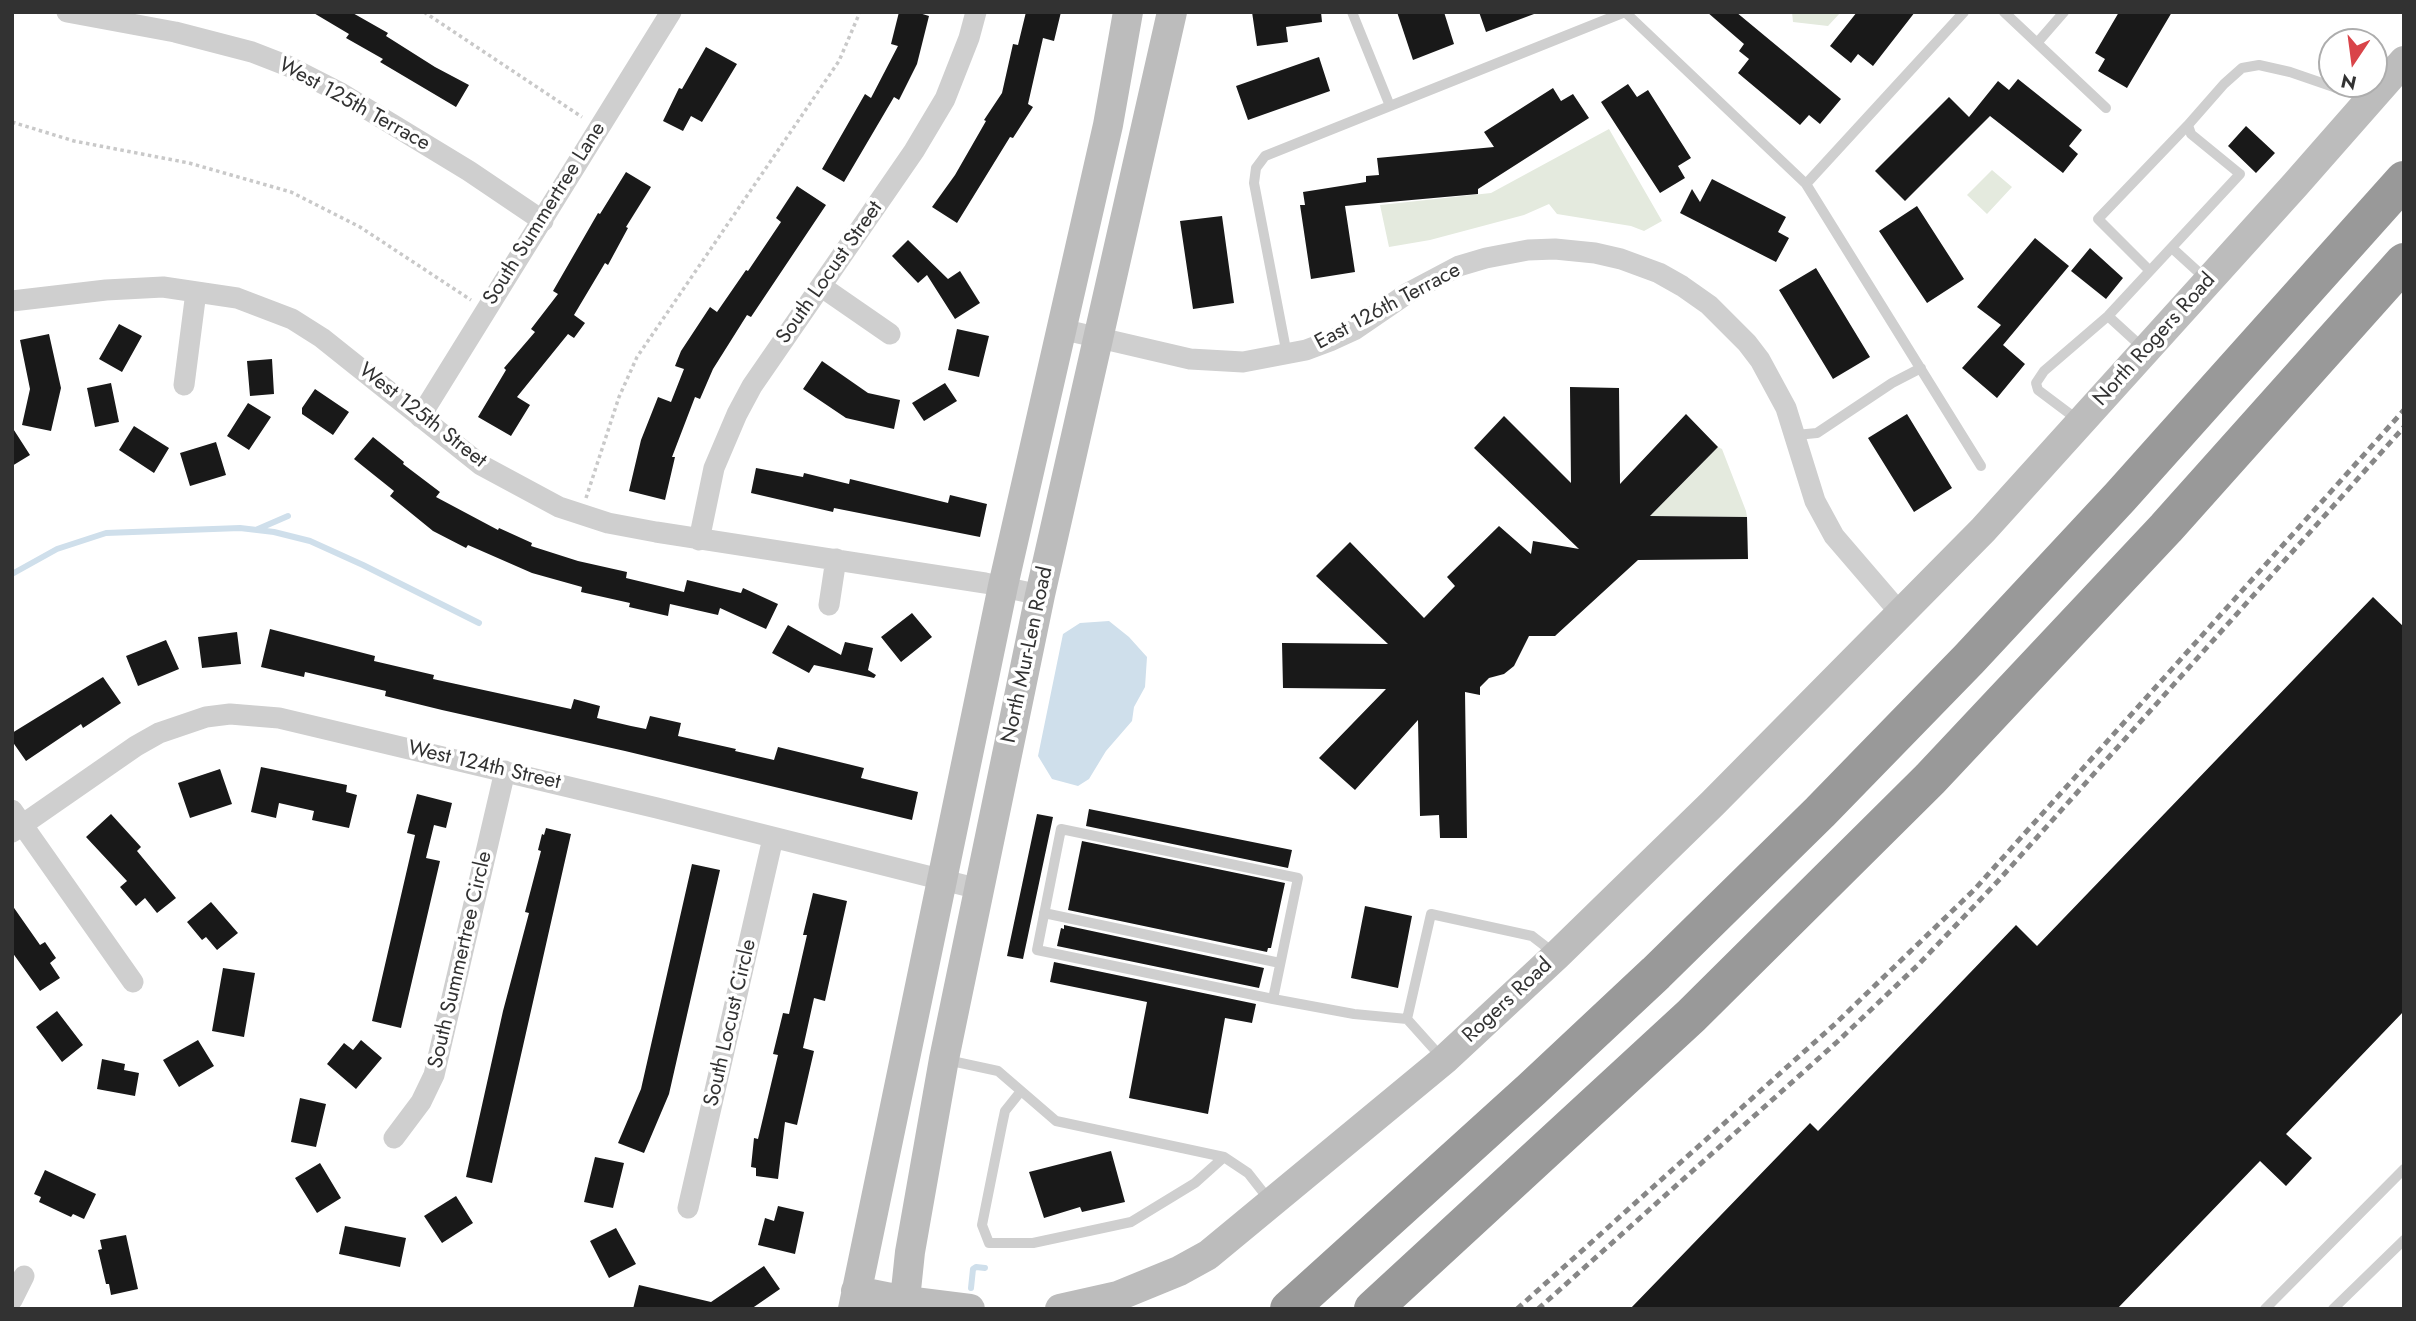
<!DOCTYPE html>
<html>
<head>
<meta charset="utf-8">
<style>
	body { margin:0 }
	#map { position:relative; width:2416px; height:1321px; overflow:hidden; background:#fff; font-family:Jost,sans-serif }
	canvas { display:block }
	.frame { position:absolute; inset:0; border:14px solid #323232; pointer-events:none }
	.north { position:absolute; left:2318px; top:28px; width:70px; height:70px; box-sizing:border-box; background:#fff; border:2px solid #adadad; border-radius:50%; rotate:193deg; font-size:19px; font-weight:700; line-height:28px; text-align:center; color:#323232 }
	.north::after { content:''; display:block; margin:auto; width:24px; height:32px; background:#d94449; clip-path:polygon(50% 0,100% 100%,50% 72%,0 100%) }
</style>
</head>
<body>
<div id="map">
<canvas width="2416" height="1321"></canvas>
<div class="frame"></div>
<div class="north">N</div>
</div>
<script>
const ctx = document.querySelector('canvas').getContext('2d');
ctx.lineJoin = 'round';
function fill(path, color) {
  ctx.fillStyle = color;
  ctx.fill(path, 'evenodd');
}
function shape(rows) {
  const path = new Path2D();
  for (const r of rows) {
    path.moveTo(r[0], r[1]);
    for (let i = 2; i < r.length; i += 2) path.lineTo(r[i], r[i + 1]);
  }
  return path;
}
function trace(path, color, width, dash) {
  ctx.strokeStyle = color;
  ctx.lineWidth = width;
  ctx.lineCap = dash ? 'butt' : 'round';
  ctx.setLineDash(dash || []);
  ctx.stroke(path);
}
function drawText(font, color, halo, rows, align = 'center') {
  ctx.font = font + ' Jost,sans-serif';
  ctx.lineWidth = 7;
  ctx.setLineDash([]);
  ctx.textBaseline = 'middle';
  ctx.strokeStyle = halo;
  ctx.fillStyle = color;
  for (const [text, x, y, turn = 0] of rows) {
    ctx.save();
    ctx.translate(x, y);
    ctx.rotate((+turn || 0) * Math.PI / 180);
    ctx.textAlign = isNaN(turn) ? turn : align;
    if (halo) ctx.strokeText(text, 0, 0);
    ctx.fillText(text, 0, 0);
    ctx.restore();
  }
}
const green = shape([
	[1792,12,1841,12,1828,26,1793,22],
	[1609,129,1662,221,1644,231,1631,226,1557,214,1549,204,1524,215,1430,240,1389,247,1380,205,1491,193],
	[1992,170,2012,187,1987,214,1967,195],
	[1718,447,1722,449,1746,511,1747,517,1650,516]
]);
const water = shape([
	[1109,621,1129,637,1147,657,1145,687,1134,707,1132,721,1106,751,1089,779,1078,786,1052,779,1038,756,1063,634,1080,623]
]);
const stream = shape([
	[258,529,288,516],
	[12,574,57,549,106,533,240,528,274,532,310,541,363,565,479,623],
	[971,1288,973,1269,976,1267,985,1268]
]);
const building = shape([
	[312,12,351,12,388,33,386,36,435,67,469,85,456,107,380,62,383,59,346,38,349,34],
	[899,12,916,12,929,16,917,64,899,100,894,97,844,182,822,169,865,94,871,98,898,46,891,44],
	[1026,12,1061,12,1054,41,1043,38,1028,104,1033,107,1013,138,1010,137,957,223,932,207,955,175,986,121,984,120,1002,93,1013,44,1018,45],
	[1252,12,1321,12,1322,22,1286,27,1288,42,1257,46],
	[1397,12,1444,12,1454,44,1413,60],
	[1479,12,1534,12,1534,14,1486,32],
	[1707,12,1736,12,1841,99,1820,124,1809,115,1800,125,1738,73,1749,59,1739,51,1744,44],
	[1857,12,1915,12,1873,66,1858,54,1851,63,1830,46],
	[2119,12,2172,12,2127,88,2098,71,2105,59,2095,53],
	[706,47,737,64,702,122,691,116,683,131,663,121,679,88,682,89],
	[1319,57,1330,91,1248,120,1236,86],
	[2018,79,2082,130,2069,146,2078,154,2063,173,1990,116,1905,201,1875,171,1949,97,1969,117,1998,81,2009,90],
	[1628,84,1637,97,1648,90,1691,158,1678,166,1685,178,1660,193,1601,102],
	[1553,88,1561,101,1573,94,1589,118,1478,189,1478,194,1345,206,1355,272,1311,279,1300,205,1305,205,1303,192,1366,182,1366,176,1379,175,1377,158,1494,147,1484,132],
	[2246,126,2275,153,2256,173,2228,146],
	[626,172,651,187,626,227,628,228,608,265,605,263,574,315,585,323,574,338,568,334,517,397,530,405,511,436,478,417,506,370,504,368,535,332,531,329,558,294,553,291,598,213,600,214],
	[1712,179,1786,217,1778,232,1789,238,1776,262,1680,213,1692,189,1700,202],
	[797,186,826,205,751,317,747,315,713,369,700,399,695,397,672,457,675,457,665,500,629,491,641,440,658,397,671,402,684,369,675,366,681,351,710,307,717,312,746,270,748,271,781,222,776,218],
	[1917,206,1964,279,1927,303,1879,231],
	[1222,216,1234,303,1193,309,1180,221],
	[2035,238,2069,266,2003,345,2025,364,1997,398,1962,368,2001,325,1977,307],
	[908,240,948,279,960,271,980,303,955,319,927,275,918,283,892,256],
	[2090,248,2123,278,2106,299,2071,271],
	[1816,268,1870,357,1833,379,1779,290],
	[119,324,142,336,122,372,99,359],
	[957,329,989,336,979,377,948,370],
	[49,334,61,388,51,431,22,425,30,389,20,340],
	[272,359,274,394,250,396,247,361],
	[822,361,868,393,900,400,894,429,846,418,803,389],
	[111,383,119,422,95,427,87,388],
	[945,383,957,401,924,421,912,403],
	[1570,387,1619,388,1620,484,1686,414,1718,447,1650,516,1747,517,1748,559,1638,560,1555,636,1529,636,1514,666,1504,674,1489,678,1480,687,1480,695,1465,692,1467,838,1440,838,1439,815,1420,816,1418,720,1355,790,1319,758,1386,689,1283,688,1282,643,1388,644,1316,576,1350,542,1424,618,1455,586,1447,577,1499,526,1531,554,1533,541,1579,549,1474,448,1504,416,1571,483],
	[315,389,349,412,333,435,302,414,302,408],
	[248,403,271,417,249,450,227,436],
	[1907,414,1952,488,1914,512,1868,438],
	[134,426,169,448,154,473,119,450],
	[12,427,30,455,12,466],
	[373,437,404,462,403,464,440,492,436,497,498,530,499,528,532,543,531,546,578,561,627,572,626,578,684,592,687,580,741,593,743,588,778,604,766,629,720,608,718,615,670,604,668,616,629,607,630,603,581,592,582,587,532,573,468,545,466,548,433,531,390,496,394,491,354,459],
	[216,442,226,475,190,486,180,453],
	[756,468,803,477,804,473,849,484,850,479,948,503,950,495,987,504,980,537,834,508,833,512,751,493],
	[2373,597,2404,627,2404,1011,2286,1134,2312,1158,2286,1186,2260,1161,2117,1309,1630,1309,1810,1123,1818,1131,2016,925,2037,946],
	[912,613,932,637,901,662,881,637],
	[788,625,841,655,845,642,873,648,868,670,876,675,874,678,814,665,809,673,772,653],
	[270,629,375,656,374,661,434,675,433,679,571,709,574,699,600,706,597,718,631,726,646,729,650,716,681,723,678,736,736,749,735,751,774,760,778,747,864,768,861,778,918,792,912,820,625,751,442,710,385,696,386,691,305,672,304,677,261,667],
	[237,632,241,664,202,668,198,637],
	[166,640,179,669,138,686,126,656],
	[103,677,121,703,83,728,81,724,26,761,12,741,12,733],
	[261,767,347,785,346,792,357,795,349,828,312,820,314,811,279,803,276,818,251,812],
	[220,769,232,804,190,818,178,783],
	[417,794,452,803,446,828,434,825,426,858,440,861,401,1028,372,1021,415,835,407,833],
	[1089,809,1292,850,1288,868,1086,826],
	[111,814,141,847,137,851,176,898,157,913,145,898,136,906,120,887,127,881,86,837],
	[1037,814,1053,817,1023,959,1007,956],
	[546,828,571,834,492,1183,466,1177,503,1011,529,913,525,912,541,851,538,850,542,834,544,835],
	[1082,841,1285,883,1271,948,1268,948,1267,952,1068,910],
	[692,864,720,870,669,1094,644,1153,618,1143,641,1089],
	[813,893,847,901,825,1001,814,998,803,1048,814,1051,797,1125,785,1122,778,1179,756,1176,756,1168,751,1167,754,1138,758,1139,778,1055,773,1054,783,1013,789,1014,807,935,803,935],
	[211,902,238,933,217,950,206,937,202,940,187,922],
	[12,905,40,945,45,942,56,958,50,963,60,978,40,991,12,952],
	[1365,906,1412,916,1398,988,1351,978],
	[1064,925,1264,968,1259,988,1057,946,1061,928,1064,929],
	[1054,962,1256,1004,1252,1023,1225,1018,1208,1114,1129,1098,1147,1002,1050,982],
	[223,968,255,973,244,1037,212,1031],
	[57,1011,83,1045,62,1062,36,1027],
	[198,1040,214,1066,179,1087,163,1060],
	[361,1040,382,1058,356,1089,327,1064,344,1043,353,1050],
	[102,1059,125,1064,124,1070,139,1073,135,1096,97,1089],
	[300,1098,326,1104,316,1147,291,1142],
	[1111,1151,1125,1202,1082,1212,1080,1207,1044,1218,1029,1172],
	[595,1157,624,1163,613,1208,584,1202],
	[320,1163,341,1198,317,1213,295,1178],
	[45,1170,96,1194,84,1219,73,1214,71,1217,39,1202,41,1197,34,1194],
	[456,1196,473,1223,442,1243,424,1216],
	[778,1206,804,1212,795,1254,758,1245,765,1218,774,1221],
	[345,1226,406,1238,400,1267,339,1254],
	[616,1228,636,1264,609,1278,590,1241],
	[126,1235,138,1289,111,1295,109,1284,106,1284,98,1250,102,1249,100,1240],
	[764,1266,780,1289,751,1309,633,1309,639,1285,711,1302]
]);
const path = shape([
	[424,12,582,117],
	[12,122,74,141,189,163,291,192,360,227,471,300],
	[586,498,619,397,637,357,839,61,860,12]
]);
const lane = shape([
	[1352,12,1390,106],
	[1625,12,1806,184,1981,466],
	[2004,12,2106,108],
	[2037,43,2064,12],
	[1806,184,1964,12],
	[2172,248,2206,279],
	[2150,271,2098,219,2188,125],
	[2108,316,2143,348],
	[1287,355,1254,183,1256,168,1265,156,1625,12],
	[2078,420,2038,390,2036,383,2044,371,2108,316,2240,174,2191,134,2188,125,2224,84,2242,68,2259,65,2290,72,2354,94,2365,101],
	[1796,435,1817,433,1892,383,1921,368],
	[1044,913,1280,963],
	[1273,999,1298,878,1061,829,1037,950,1273,999,1354,1014,1407,1019],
	[1442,1058,1407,1019,1431,914,1532,936,1554,953],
	[947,1060,998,1071,1056,1121,1224,1157,1248,1173,1270,1201],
	[1021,1091,1005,1111,1002,1125,982,1225,989,1243,1033,1243,1131,1222,1195,1183,1224,1157],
	[2265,1309,2404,1169],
	[2333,1309,2404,1240]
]);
const street = shape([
	[67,12,175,32,252,52,288,66,339,92,469,171,543,221],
	[822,287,890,334],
	[12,301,106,290,163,287,237,298,292,319,322,338,481,465,559,507,608,523,656,532,985,583,1040,595],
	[1061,329,1190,359,1243,362,1306,350,1330,341,1354,330,1408,293,1459,266,1486,258,1528,250,1555,249,1595,253,1621,259,1659,273,1682,286,1709,305,1747,343,1760,360,1786,408,1815,501,1834,536,1901,614],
	[184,385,196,292],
	[420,417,671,12],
	[699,540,714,468,737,414,752,386,914,151,945,99,969,38,976,12],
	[829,605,836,559],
	[12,810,133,982],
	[12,832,136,746,159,733,206,717,230,714,279,718,657,808,979,889],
	[394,1138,421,1102,434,1075,505,771],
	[688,1208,773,838],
	[12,1300,24,1276]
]);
const secondary = shape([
	[856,1291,906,1301,970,1309],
	[853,1309,1003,586,1108,125,1128,12],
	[904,1309,910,1252,944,1059,1040,595,1172,12],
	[1060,1309,1118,1296,1179,1271,1208,1255,1444,1060,1557,955,1713,803,1983,530,2295,185,2404,61]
]);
const highway = shape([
	[1289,1309,1532,1089,1656,973,1820,812,1969,659,2120,497,2404,180],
	[1373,1309,1691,1016,1930,779,2166,528,2404,262]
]);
const rail = shape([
	[1517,1309,1835,1024,1974,890,2404,410],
	[1538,1309,1837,1042,1919,964,1998,881,2404,427]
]);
const streetNames = [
	["West 125th Terrace",354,105,29],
	["South Summertree Lane",545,214,-58],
	["South Locust Street",830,273,-55],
	["East 126th Terrace",1388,307,-28],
	["North Rogers Road",2155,340,-48],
	["West 125th Street",422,416,38],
	["North Mur-Len Road",1028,655,-78],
	["West 124th Street",484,766,13],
	["South Summertree Circle",461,960,-77],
	["Rogers Road",1508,1001,-43],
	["South Locust Circle",731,1023,-77]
];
fill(green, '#e4eade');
fill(water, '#cfdfeb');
trace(stream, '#cfdfeb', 6);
fill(building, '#191919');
trace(path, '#c9c9c9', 3.5, [3.5, 3.5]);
trace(lane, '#cfcfcf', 10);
trace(street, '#cfcfcf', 21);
trace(secondary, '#bcbcbc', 30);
trace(highway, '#999', 38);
trace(rail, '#878787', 5, [7, 5]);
drawText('21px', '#323232', '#fff', streetNames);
</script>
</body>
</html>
